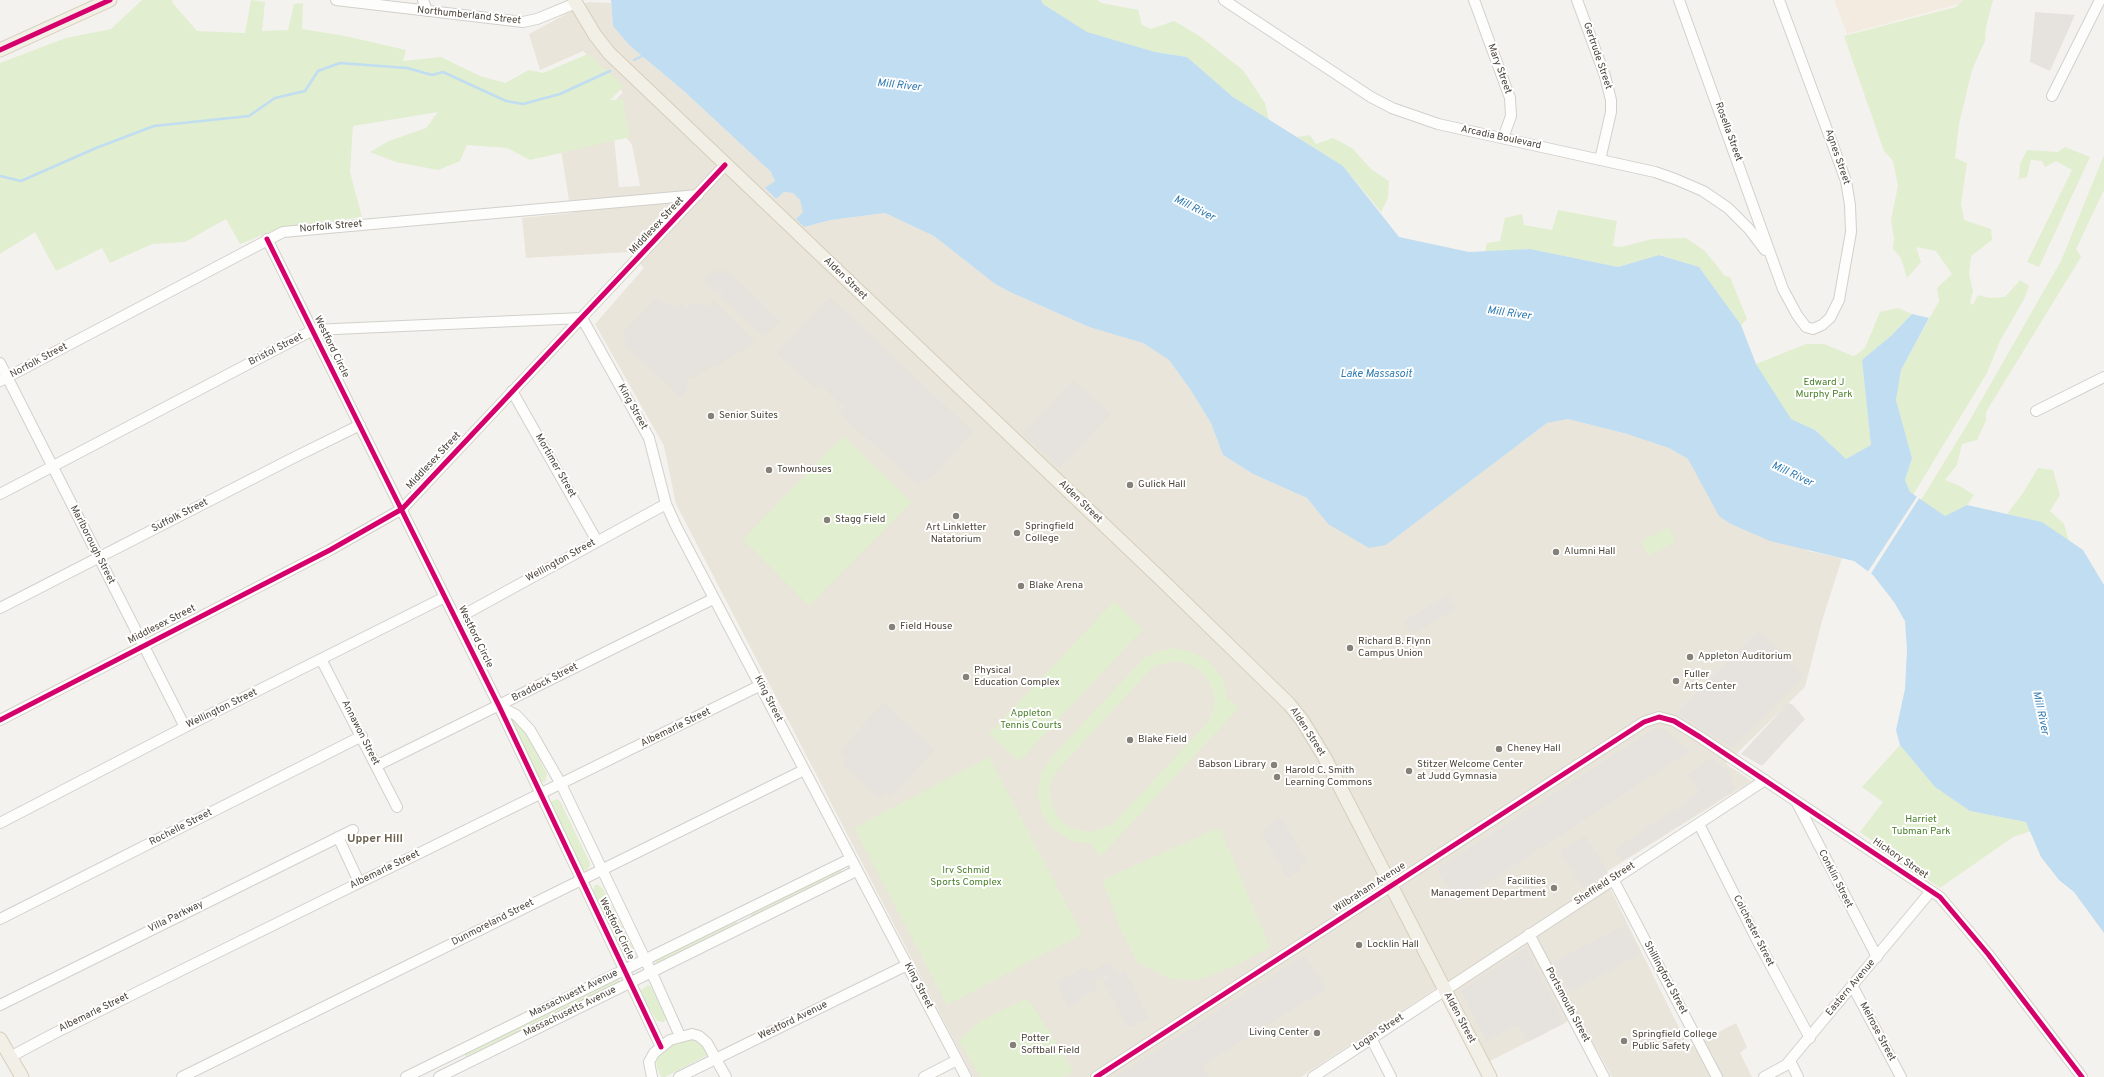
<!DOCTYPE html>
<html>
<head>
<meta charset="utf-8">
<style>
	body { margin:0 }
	canvas { display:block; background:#f4f2ee }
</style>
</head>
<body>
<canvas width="2104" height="1077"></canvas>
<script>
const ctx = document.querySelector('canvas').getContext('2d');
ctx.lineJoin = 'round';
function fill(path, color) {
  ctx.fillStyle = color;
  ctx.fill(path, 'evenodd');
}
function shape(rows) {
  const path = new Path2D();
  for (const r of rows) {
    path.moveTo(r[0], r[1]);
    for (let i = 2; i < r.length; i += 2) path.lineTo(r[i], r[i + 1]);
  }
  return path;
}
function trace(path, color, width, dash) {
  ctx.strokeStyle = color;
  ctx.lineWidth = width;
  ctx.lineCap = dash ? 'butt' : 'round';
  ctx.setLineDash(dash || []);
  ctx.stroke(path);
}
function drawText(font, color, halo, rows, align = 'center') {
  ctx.font = font + ' Overpass,sans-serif';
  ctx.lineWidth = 4;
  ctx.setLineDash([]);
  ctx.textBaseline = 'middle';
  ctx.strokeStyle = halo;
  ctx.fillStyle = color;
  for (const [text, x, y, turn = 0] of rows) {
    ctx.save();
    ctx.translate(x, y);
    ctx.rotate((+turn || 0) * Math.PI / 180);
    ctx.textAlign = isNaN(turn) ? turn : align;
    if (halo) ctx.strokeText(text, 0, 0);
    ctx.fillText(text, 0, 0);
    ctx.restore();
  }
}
const commercial = shape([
	[1834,0,1965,0,1966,2,1847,34]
]);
const education = shape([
	[588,2,611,3,613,26,629,45,685,92,771,172,775,181,765,189,776,199,784,192,793,193,800,200,804,212,804,227,831,220,885,213,934,236,995,284,1010,292,1089,327,1143,343,1169,360,1190,389,1211,423,1223,455,1253,474,1307,498,1328,524,1386,545,1547,423,1568,419,1627,434,1669,448,1688,459,1703,485,1808,551,1842,558,1822,621,1805,687,1726,764,1752,781,1603,874,1689,1048,1736,1023,1747,1047,1740,1053,1752,1077,1612,1077,1578,1016,1490,1061,1449,980,1301,1077,973,1077,676,504,664,446,595,324,644,268,628,252,526,258,522,218,571,213,560,144,614,138,619,187,640,186,632,145,606,111,623,92,583,51,540,70,529,34]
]);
const green = shape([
	[142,0,173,0,172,2,197,31,245,33,251,0,265,2,262,31,288,30,294,4,303,3,302,29,345,36,406,50,403,61,441,57,480,76,505,83,529,70,543,73,588,54,624,86,610,100,623,99,630,137,530,160,507,148,467,145,460,161,438,170,396,162,370,152,389,141,426,128,438,112,353,126,350,172,362,217,280,228,240,244,226,219,185,242,152,244,110,263,102,248,56,271,35,232,0,254,0,63,66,38,111,29],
	[1041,0,1097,0,1102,3,1138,10,1142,25,1151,29,1174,21,1198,35,1243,70,1265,103,1269,120,1233,97,1187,57,1155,52,1086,32,1043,4],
	[1963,0,1993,0,1986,27,1985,41,1972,70,1959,124,1955,158,1967,163,1961,204,1964,220,1991,229,1992,240,1971,256,1969,274,1973,291,1970,302,1973,305,1978,295,1989,298,2005,297,2020,280,2029,286,2024,299,2000,341,1987,373,1913,495,1910,492,1905,480,1912,458,1896,400,1901,370,1939,301,1937,288,1952,274,1936,251,1916,247,1921,262,1907,278,1901,258,1893,249,1894,239,1891,219,1898,186,1893,161,1884,151,1844,36,1956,7],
	[1310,135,1316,144,1333,138,1352,148,1371,169,1389,181,1388,198,1381,212,1343,166,1297,137],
	[2065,147,2090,157,2039,267,2027,262,2072,170,2056,161,2045,167,2042,161,2031,160,2027,177,2019,179,2020,164,2027,150,2058,152],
	[2104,155,2104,190,2076,249,2081,257,1986,412,1986,420,1977,440,1962,444,1957,465,1945,480,1960,486,1974,495,1967,505,1945,516,1921,500,1970,420,2061,261],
	[1558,210,1617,221,1613,246,1622,247,1652,239,1686,238,1705,251,1725,276,1730,277,1747,319,1741,325,1699,267,1660,255,1618,267,1530,249,1485,252,1487,243,1500,241,1505,218,1522,214,1524,225,1552,230],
	[1898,308,1912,314,1892,335,1862,360,1871,445,1846,459,1815,430,1784,416,1756,364,1806,344,1824,344,1853,356,1856,355,1865,348,1880,312],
	[843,436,912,502,809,606,743,539],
	[2038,468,2053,470,2060,495,2050,511,2064,524,2069,541,2042,522,2007,514,2023,493],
	[1668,527,1676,541,1648,556,1641,542],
	[1114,601,1143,629,1019,762,989,734],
	[1173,648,1193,652,1210,662,1222,678,1226,688,1227,701,1230,699,1239,708,1101,856,1092,847,1094,844,1071,841,1054,830,1047,822,1042,814,1037,794,1041,774,1051,757,1144,658,1153,653],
	[1173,661,1181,662,1195,667,1207,678,1213,692,1214,699,1214,707,1208,722,1112,825,1091,832,1075,829,1068,826,1057,816,1051,801,1050,786,1056,772,1151,669,1158,665],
	[506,714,518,722,527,735,547,774,545,782,540,782],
	[1900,745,1935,787,1970,811,2026,822,2031,831,2013,837,1940,888,1860,832,1883,802,1862,787],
	[989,757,1082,934,947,1005,854,828],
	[557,799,560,801,590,863,589,868,586,870,583,870,580,867,550,802],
	[1216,829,1221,831,1270,947,1237,965,1198,980,1171,979,1138,963,1122,932,1102,880],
	[840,869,842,869,841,873,752,917,751,915,750,912],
	[597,884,603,889,633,949,632,954,629,957,625,957,593,893,594,886],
	[735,920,737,922,737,925,657,964,655,963,656,960],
	[618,978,620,982,617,984,465,1057,465,1053],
	[648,985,651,987,666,1018,664,1022,657,1021,644,999,641,990],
	[1025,999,1032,1004,1074,1072,1063,1077,980,1077,959,1041,980,1021],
	[674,1034,694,1040,702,1046,708,1055,665,1077,661,1077,657,1068,656,1057,662,1041,666,1037]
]);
const parking = shape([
	[2035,12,2075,15,2050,71,2030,62],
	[725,268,780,321,764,337,719,295,723,289,722,287,716,292,704,280,715,269,720,273],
	[830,297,973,432,930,478,922,480,918,485,839,413,844,407,821,385,816,389,777,353],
	[656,298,660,302,677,308,682,303,687,308,691,303,708,306,713,301,755,342,715,367,713,365,694,378,691,376,686,381,689,384,685,392,681,397,622,343,627,337,622,333],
	[1073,380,1111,414,1059,468,1023,434],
	[1448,595,1456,609,1412,635,1404,621],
	[1758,631,1784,653,1791,665,1795,664,1796,670,1803,672,1801,679,1794,686,1733,748,1676,713],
	[883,703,935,750,890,797,886,793,879,798,842,763,846,758,840,751],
	[1788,703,1792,704,1805,719,1762,766,1741,754],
	[1657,727,1668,731,1676,741,1691,750,1460,901,1457,900,1437,869],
	[1711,758,1729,771,1734,790,1622,861,1614,850,1678,807,1680,809,1687,804,1686,801,1700,792,1688,775],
	[1281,818,1307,861,1300,865,1302,869,1288,878,1261,832,1274,821],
	[1585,835,1608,873,1583,888,1560,851],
	[1625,925,1641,954,1570,991,1553,962],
	[1526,948,1565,1023,1528,1042,1518,1024,1487,1041,1461,990],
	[1304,955,1326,989,1202,1065,1209,1077,1115,1077],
	[1110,961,1118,975,1125,971,1148,1016,1143,1021,1128,1028,1103,981,1108,978,1107,975,1094,981,1097,989,1079,998,1080,1001,1068,1007,1057,982,1086,967,1090,972]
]);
const water = shape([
	[611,0,1041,0,1043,4,1087,32,1155,52,1187,57,1233,97,1343,166,1399,237,1469,252,1530,249,1618,267,1659,255,1699,267,1741,325,1756,364,1791,419,1815,430,1846,459,1871,445,1862,360,1892,335,1912,314,1929,318,1901,370,1896,400,1912,458,1905,480,1910,492,1945,516,1967,505,2042,522,2083,550,2104,585,2104,933,2074,892,2059,880,2041,857,2026,822,1970,811,1935,787,1900,745,1896,730,1905,689,1907,650,1905,621,1894,602,1873,575,1854,561,1770,541,1731,524,1719,516,1688,459,1669,448,1627,434,1568,419,1547,423,1386,545,1369,548,1328,524,1307,498,1253,474,1223,455,1211,423,1190,389,1169,360,1143,343,1089,327,1010,292,995,284,934,236,885,213,831,220,804,227,796,219,803,212,800,200,793,193,784,192,776,199,765,188,775,181,771,172,685,92,629,45,613,26]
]);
const pier = shape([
	[1918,495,1920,497,1870,575,1867,573]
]);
const stream = shape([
	[634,60,642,56],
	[0,176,21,181,96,148,154,126,249,116,275,98,305,91,318,71,340,63,407,68,432,75,443,72,506,101,523,104,560,94,610,71]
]);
const minor = shape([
	[336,0,523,22,537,19,576,3],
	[423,0,427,11],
	[1224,0,1371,97,1392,108,1438,124,1655,172,1675,179,1703,191,1728,208,1749,229,1765,250],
	[1474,0,1510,98,1511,116,1503,138],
	[1577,0,1605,76,1611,100,1611,112,1600,160],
	[1679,0,1783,289,1797,315,1806,327,1813,329,1822,325,1830,318,1839,300,1851,232,1850,205,1846,181,1839,162,1779,0],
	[2052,96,2100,0],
	[267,239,499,706,661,1047],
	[582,318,649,438,666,504,676,526,966,1077],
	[0,363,185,727],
	[0,381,283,232,698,195],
	[512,391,597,541],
	[2036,411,2104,377],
	[0,494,313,330,582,318],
	[0,608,291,459,360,425],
	[456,619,666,504],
	[321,659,397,807],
	[499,706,516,715,530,730,561,784,655,980,680,1036],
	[0,720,330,550,402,509,725,165],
	[376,766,713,599],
	[1796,801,1877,957],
	[0,823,185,727,445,597],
	[1699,824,1757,940,1810,1038],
	[338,837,359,882],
	[1613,879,1717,1077],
	[0,919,362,736],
	[1529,934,1604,1077],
	[1853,987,1901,1077],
	[0,1005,353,830],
	[1371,1038,1391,1077],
	[10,1057,53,1034,186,968,761,685],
	[1790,1061,1798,1077],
	[182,1077,804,770],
	[406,1077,850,859],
	[439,1077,856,871],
	[652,1077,649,1062,654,1053,670,1040,692,1034,699,1036,707,1043,726,1077],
	[679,1077,907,965],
	[924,1077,957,1060],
	[1096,1077,1644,722,1659,717,1674,721,1700,737,1940,897,1988,954,2082,1077],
	[1313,1077,1765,780],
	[1764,1077,1786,1065,1931,891]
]);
const major = shape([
	[574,0,595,35,609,53,1166,584,1289,704,1302,720,1325,758,1490,1077],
	[0,50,110,0],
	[0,1039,22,1077]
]);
const cycleway = shape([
	[0,50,110,0],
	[267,239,499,706,661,1047],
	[0,720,330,550,402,509,725,165],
	[1096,1077,1644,722,1659,717,1674,721,1700,737,1940,897,1988,954,2082,1077]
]);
const markers = [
	[711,416,4,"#868178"],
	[769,470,4,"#868178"],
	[1130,485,4,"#868178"],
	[956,516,4,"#868178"],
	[827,520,4,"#868178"],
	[1017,533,4,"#868178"],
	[1556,552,4,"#868178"],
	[1021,586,4,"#868178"],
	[892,627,4,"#868178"],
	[1350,648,4,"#868178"],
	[1690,657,4,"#868178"],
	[966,677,4,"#868178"],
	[1676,681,4,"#868178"],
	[1130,740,4,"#868178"],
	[1499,749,4,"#868178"],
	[1274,765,4,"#868178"],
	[1409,771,4,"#868178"],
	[1277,777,4,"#868178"],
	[1554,888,4,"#868178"],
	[1359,945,4,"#868178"],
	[1317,1033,4,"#868178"],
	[1624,1041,4,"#868178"],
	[1013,1045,4,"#868178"]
];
const streetNames = [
	["Northumberland Street",469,16,6],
	["Gertrude Street",1597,56,71],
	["Mary Street",1499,69,70],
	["Rosella Street",1728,132,70],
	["Arcadia Boulevard",1501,138,12],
	["Agnes Street",1837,157,71],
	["Middlesex Street",657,226,-47],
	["Norfolk Street",331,227,-5],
	["Alden Street",845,279,44],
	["Westford Circle",331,347,64],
	["Bristol Street",276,350,-27],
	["Norfolk Street",39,361,-28],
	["King Street",632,407,61],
	["Middlesex Street",434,461,-47],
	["Mortimer Street",555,466,60],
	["Alden Street",1080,502,44],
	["Suffolk Street",180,516,-27],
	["Marlborough Street",92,545,63],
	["Wellington Street",561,561,-29],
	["Middlesex Street",162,625,-27],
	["Westford Circle",475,637,64],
	["Braddock Street",545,683,-27],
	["King Street",768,699,63],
	["Wellington Street",222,709,-26],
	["Albemarle Street",676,728,-26],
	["Alden Street",1307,732,57],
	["Annawon Street",360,733,63],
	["Rochelle Street",181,828,-27],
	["Hickory Street",1900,859,34],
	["Albemarle Street",385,870,-26],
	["Conklin Street",1835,879,63],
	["Sheffield Street",1605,884,-33],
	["Wilbraham Avenue",1370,888,-33],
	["Villa Parkway",176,917,-26],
	["Dunmoreland Street",493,923,-27],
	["Westford Circle",616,929,64],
	["Colchester Street",1753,931,63],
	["Shillingford Street",1665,978,62],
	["King Street",918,986,62],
	["Eastern Avenue",1851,988,-50],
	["Massachuestt Avenue",574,994,-26],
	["Portsmouth Street",1567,1005,62],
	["Massachusetts Avenue",570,1012,-26],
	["Albemarle Street",94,1013,-26],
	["Alden Street",1459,1018,62],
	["Westford Avenue",793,1021,-26],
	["Melrose Street",1877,1032,62],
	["Logan Street",1379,1033,-34]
];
const parkNames = [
	["Edward J",1824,383],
	["Murphy Park",1824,395],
	["Appleton",1031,714],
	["Tennis Courts",1031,726],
	["Harriet",1921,820],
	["Tubman Park",1921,832],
	["Irv Schmid",966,871],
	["Sports Complex",966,883]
];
const poiNames = [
	["Senior Suites",719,416],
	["Townhouses",777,470],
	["Gulick Hall",1138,485],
	["Stagg Field",835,520],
	["Springfield",1025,527],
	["College",1025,539],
	["Art Linkletter",956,528,"center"],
	["Natatorium",956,540,"center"],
	["Alumni Hall",1564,552],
	["Blake Arena",1029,586],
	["Field House",900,627],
	["Richard B. Flynn",1358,642],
	["Campus Union",1358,654],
	["Appleton Auditorium",1698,657],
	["Physical",974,671],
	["Education Complex",974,683],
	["Fuller",1684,675],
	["Arts Center",1684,687],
	["Blake Field",1138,740],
	["Cheney Hall",1507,749],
	["Babson Library",1266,765,"right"],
	["Stitzer Welcome Center",1417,765],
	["at Judd Gymnasia",1417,777],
	["Harold C. Smith",1285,771],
	["Learning Commons",1285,783],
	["Facilities",1546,882,"right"],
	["Management Department",1546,894,"right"],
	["Locklin Hall",1367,945],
	["Living Center",1309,1033,"right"],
	["Springfield College",1632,1035],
	["Public Safety",1632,1047],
	["Potter",1021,1039],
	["Softball Field",1021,1051]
];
const waterNames = [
	["Mill River",899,86,6],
	["Mill River",1194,209,27],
	["Mill River",1509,314,8],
	["Lake Massasoit",1376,375],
	["Mill River",1792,475,25],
	["Mill River",2040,713,78]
];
const quarterNames = [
	["Upper Hill",375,840]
];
fill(commercial, '#f3ebdf');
fill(education, '#eae5da');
fill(green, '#e1eecf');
fill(parking, '#e6e3df');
fill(water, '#c0ddf1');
fill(pier, '#f4f2ee');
trace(stream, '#c0ddf1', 2.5);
trace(minor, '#d2d0cb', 12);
trace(major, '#d6cebb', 15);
trace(minor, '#fdfdfc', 10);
trace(major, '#f2efe6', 13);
trace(cycleway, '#d6006c', 5);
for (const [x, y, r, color] of markers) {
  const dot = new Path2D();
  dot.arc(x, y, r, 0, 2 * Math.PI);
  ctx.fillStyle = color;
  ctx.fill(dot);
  trace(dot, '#fff', 1.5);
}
drawText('10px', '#4b4439', '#fff', streetNames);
drawText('10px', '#4a7f2a', '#fff', parkNames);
drawText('10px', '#4b4439', '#fff', poiNames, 'left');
drawText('italic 11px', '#2e7ab2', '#fff', waterNames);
drawText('bold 12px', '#6e6250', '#fff', quarterNames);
</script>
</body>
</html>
